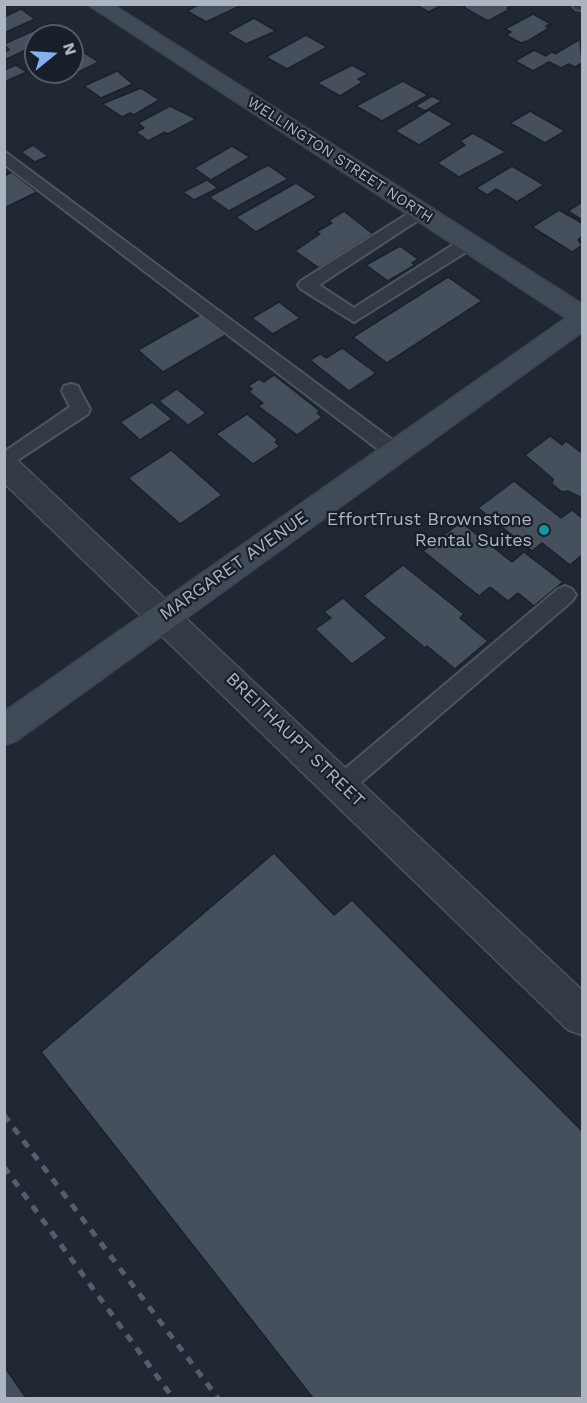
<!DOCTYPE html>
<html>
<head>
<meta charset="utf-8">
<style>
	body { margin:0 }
	#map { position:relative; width:587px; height:1403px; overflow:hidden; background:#202833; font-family:"Work Sans",sans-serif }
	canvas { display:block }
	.frame { position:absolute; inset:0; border:6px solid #adb5c1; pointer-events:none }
	.north { position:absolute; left:24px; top:24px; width:60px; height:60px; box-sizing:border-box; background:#191f28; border:2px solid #545b65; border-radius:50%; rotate:72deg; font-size:16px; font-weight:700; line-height:24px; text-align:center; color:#adb5c1 }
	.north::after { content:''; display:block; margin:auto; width:21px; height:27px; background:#83b0ef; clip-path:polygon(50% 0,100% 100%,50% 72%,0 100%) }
</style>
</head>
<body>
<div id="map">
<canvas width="587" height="1403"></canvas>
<div class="frame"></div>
<div class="north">N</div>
</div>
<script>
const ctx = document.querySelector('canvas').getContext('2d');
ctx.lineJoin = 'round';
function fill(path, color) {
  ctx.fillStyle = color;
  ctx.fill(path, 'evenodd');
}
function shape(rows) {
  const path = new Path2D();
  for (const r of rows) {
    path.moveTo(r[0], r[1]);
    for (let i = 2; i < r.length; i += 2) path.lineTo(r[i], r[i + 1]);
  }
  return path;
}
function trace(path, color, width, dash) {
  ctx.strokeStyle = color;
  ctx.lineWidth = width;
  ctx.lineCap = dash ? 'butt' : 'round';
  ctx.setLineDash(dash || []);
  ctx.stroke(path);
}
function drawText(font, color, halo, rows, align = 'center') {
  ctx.font = font + ' "Work Sans",sans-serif';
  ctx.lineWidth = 4.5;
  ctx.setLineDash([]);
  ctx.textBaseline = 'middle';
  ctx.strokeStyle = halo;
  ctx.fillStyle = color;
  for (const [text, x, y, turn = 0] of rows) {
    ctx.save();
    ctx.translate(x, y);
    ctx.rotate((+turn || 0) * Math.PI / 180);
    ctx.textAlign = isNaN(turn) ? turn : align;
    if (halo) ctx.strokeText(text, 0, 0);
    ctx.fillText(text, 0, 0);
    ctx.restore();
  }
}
const building = shape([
	[200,4,244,4,206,22,187,11,200,4],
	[420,4,443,4,429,12,418,6,420,4],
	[468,4,513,4,507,8,510,9,488,21,463,7,468,4],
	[21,9,35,19,4,33,4,17,21,9],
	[533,14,551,24,546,26,549,28,528,41,521,43,506,35,511,32,505,29,533,14],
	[254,18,276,31,246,44,227,33,254,18],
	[51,23,65,32,57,36,36,36,36,45,7,59,4,56,4,52,9,50,4,44,51,23],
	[306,35,327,47,287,69,266,57,306,35],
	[580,39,582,63,575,67,569,64,561,68,549,62,533,71,515,61,534,50,546,56,552,52,555,54,580,39],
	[80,50,99,62,62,80,51,73,46,76,39,72,72,72,72,52,80,50],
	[16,65,27,72,4,82,4,70,16,65],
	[352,65,368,74,358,79,363,82,340,96,317,83,352,65],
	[117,71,133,84,101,98,84,86,117,71],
	[403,81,428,95,382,121,356,106,403,81],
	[141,88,159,100,134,115,130,113,122,117,102,104,141,88],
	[432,96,442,101,425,111,415,106,432,96],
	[170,106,196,119,168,134,165,132,148,141,136,132,144,128,138,123,170,106],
	[429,110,453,124,419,145,395,131,429,110],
	[530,111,565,131,545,143,510,123,530,111],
	[473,133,506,152,459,177,437,163,465,145,460,141,473,133],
	[33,145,48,156,35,162,21,152,33,145],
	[232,146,250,157,211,180,194,168,232,146],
	[268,165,288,179,229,211,209,197,268,165],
	[512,166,544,185,517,202,496,189,487,195,476,188,512,166],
	[12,172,37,192,4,208,4,176,12,172],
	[207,180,218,188,194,200,183,192,207,180],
	[296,183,317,197,256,232,236,217,296,183],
	[582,202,582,220,568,211,582,202],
	[559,210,582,223,582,236,578,240,582,245,572,252,532,227,559,210],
	[344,211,373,234,319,268,295,251,320,234,316,232,332,223,328,221,344,211],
	[400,246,418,259,412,263,415,265,388,281,366,265,400,246],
	[448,277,482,301,387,363,353,337,448,277],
	[279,302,300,318,273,334,252,318,279,302],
	[201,314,226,335,163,372,138,350,201,314],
	[342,348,376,373,349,391,310,360,320,354,326,358,342,348],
	[274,375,320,411,317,413,322,417,297,435,258,406,263,403,249,392,252,389,248,386,259,379,264,382,274,375],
	[177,389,206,413,188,425,159,401,177,389],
	[152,402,172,419,140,440,120,422,152,402],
	[247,414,278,440,275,442,280,446,253,464,216,434,247,414],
	[550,436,562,445,566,441,582,453,582,498,568,491,562,492,552,484,553,479,525,455,550,436],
	[171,450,222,495,180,524,128,478,171,450],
	[514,481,561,518,572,510,582,518,582,555,570,565,542,543,532,551,478,508,514,481],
	[461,522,512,562,524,552,563,582,534,606,518,593,508,601,490,587,479,596,423,551,461,522],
	[403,565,464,614,460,618,488,641,455,669,427,646,425,648,363,596,403,565],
	[343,598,387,638,352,664,315,629,331,618,324,612,343,598],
	[274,853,334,915,352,900,582,1131,582,1398,313,1398,41,1052,274,853],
	[4,1366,26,1398,4,1398,4,1366]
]);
const lane = shape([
	[4,151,402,447,405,452,402,457,395,459,388,457,4,164,4,151],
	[420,206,426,207,428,211,426,215,319,285,354,308,462,239,474,239,476,243,474,247,354,322,301,289,298,285,301,281,420,206],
	[71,384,78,386,80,391,90,409,88,414,4,469,4,452,70,407,62,391,64,386,71,384],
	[565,586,572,589,576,595,572,601,350,792,342,796,334,792,330,785,334,778,558,589,565,586]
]);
const street = shape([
	[571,4,582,4,582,11,575,9,571,4],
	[4,454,14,457,582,990,582,1035,568,1030,4,483,4,454]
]);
const secondary = shape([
	[87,4,112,4,582,304,582,332,16,741,4,745,4,712,566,318,87,4]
]);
const rail = shape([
	[4,1115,218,1398],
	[4,1167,173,1398]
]);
const markers = [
	[544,530,6,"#0f9aa8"]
];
const farStreetnames = [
	["WELLINGTON STREET NORTH",340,160,33]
];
const poiNames = [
	["EffortTrust Brownstone",532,520],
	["Rental Suites",532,541]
];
const streetNames = [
	["MARGARET AVENUE",234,566,-35],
	["BREITHAUPT STREET",295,740,44]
];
fill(building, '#46505d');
trace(building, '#1b212a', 1.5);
trace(lane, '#4d555f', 4);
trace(street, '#4d555f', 3);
trace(secondary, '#3c434d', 3);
fill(lane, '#333a44');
fill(street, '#333a44');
fill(secondary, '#414a57');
trace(rail, '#555f6b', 5, [8, 8]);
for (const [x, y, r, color] of markers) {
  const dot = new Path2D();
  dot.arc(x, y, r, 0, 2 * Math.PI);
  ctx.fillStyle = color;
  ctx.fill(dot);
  trace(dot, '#191f28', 2);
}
drawText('15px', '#adb5c1', '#191f28', farStreetnames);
drawText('18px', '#adb5c1', '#191f28', poiNames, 'right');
drawText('18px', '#adb5c1', '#191f28', streetNames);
</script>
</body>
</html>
